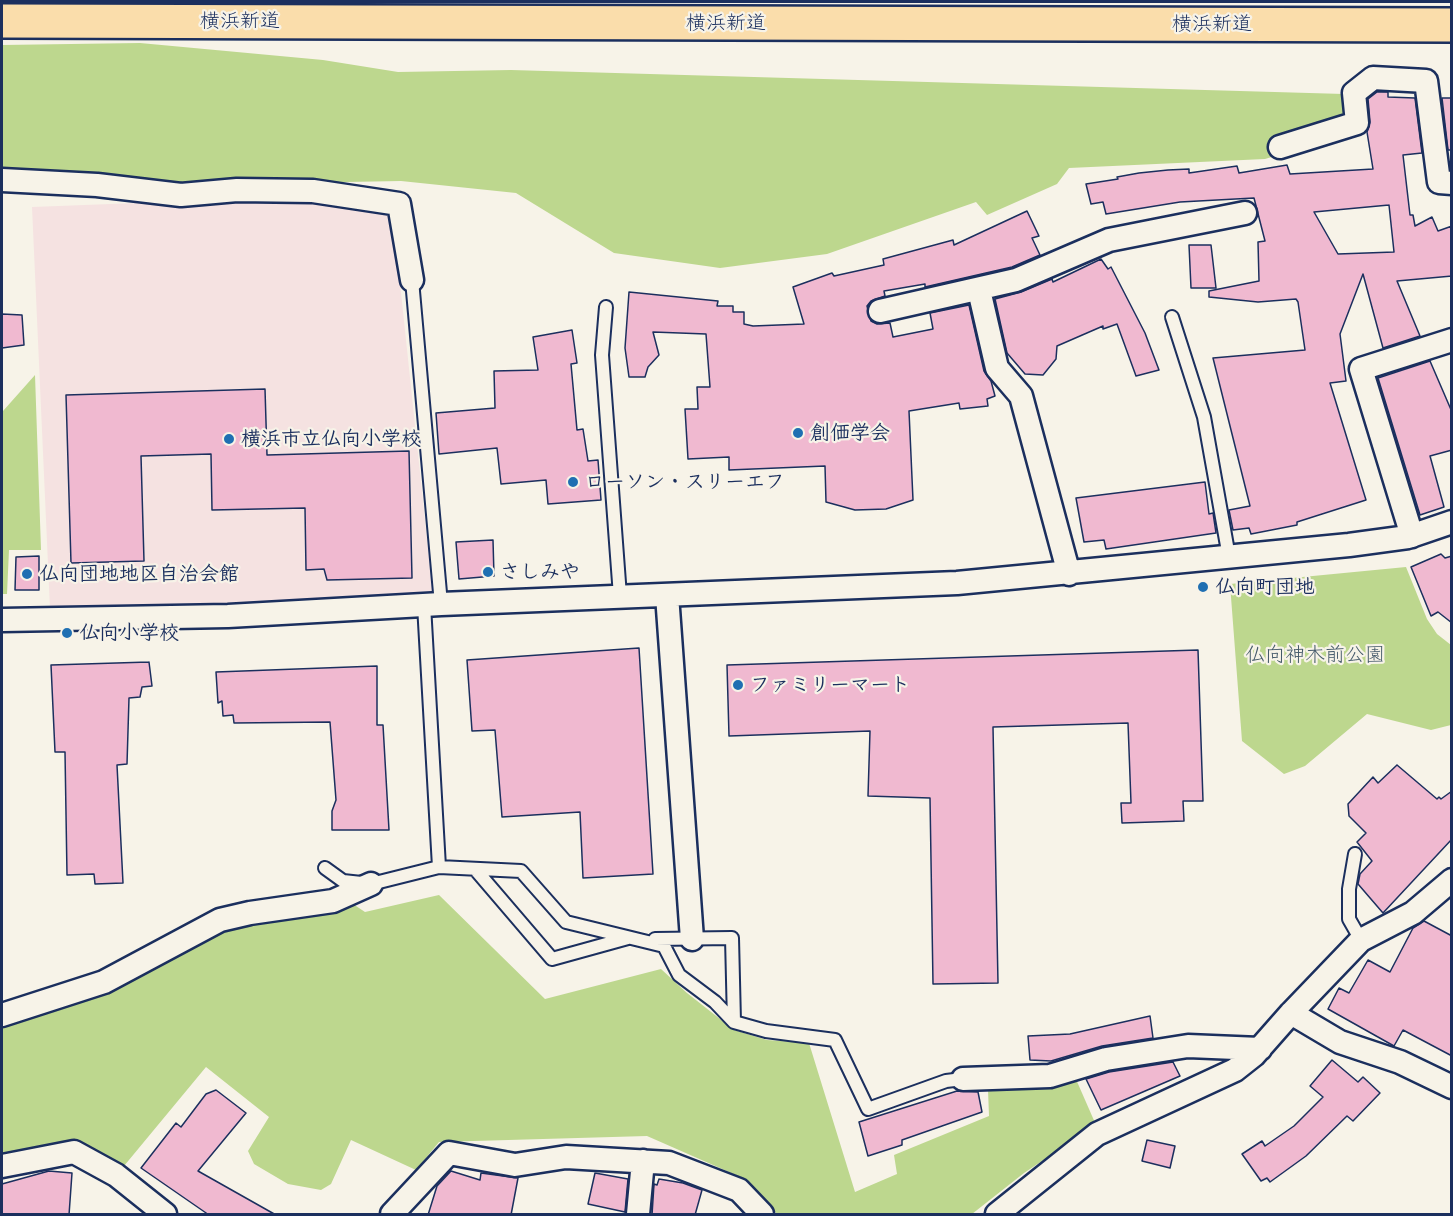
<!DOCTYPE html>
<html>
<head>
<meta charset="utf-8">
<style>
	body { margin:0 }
	#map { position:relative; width:1453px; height:1216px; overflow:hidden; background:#f7f3e8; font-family:"Comic Neue",sans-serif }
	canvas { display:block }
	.frame { position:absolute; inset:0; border:3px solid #1b2f5e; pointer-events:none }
</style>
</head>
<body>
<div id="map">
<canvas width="1453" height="1216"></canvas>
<div class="frame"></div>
</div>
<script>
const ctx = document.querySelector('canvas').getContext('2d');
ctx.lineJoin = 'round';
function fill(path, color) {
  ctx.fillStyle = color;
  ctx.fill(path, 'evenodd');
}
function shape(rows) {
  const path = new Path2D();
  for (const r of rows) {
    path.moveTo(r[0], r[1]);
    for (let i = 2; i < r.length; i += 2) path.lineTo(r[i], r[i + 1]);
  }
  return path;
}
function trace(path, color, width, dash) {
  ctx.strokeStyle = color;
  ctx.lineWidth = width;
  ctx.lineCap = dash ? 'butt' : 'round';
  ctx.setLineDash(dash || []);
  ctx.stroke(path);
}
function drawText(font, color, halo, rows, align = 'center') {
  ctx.font = font + ' "Comic Neue","Klee One",sans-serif';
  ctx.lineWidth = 4.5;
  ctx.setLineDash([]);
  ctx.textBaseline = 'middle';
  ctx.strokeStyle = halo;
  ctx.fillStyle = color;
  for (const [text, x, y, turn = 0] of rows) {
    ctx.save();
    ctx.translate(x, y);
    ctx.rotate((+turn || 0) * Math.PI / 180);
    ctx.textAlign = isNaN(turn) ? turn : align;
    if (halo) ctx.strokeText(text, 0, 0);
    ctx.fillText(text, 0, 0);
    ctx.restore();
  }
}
const built = shape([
	[295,197,391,208,407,281,400,283,433,596,239,608,50,609,32,207]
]);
const green = shape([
	[140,43,323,60,398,72,511,70,1344,94,1345,112,1338,122,1274,136,1275,156,1265,159,1069,168,1057,184,987,215,976,202,827,254,720,268,614,253,516,193,401,181,180,185,2,168,2,45],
	[35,375,41,550,9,550,7,594,2,594,3,411],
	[1406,567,1427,619,1437,634,1451,645,1451,725,1431,730,1367,714,1305,766,1284,774,1242,741,1230,584],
	[439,895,545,999,661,969,687,993,734,1030,767,1040,809,1043,855,1192,897,1174,894,1155,989,1116,988,1090,1052,1083,1075,1077,1096,1125,1024,1173,972,1214,777,1214,745,1179,647,1136,439,1142,416,1170,351,1140,331,1184,321,1190,288,1184,254,1164,248,1151,269,1117,206,1067,124,1166,74,1139,2,1153,2,1022,224,926,350,902,365,912]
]);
const building = shape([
	[1377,92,1388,92,1388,97,1415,98,1422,153,1403,155,1410,215,1413,215,1415,226,1432,217,1438,231,1452,226,1452,276,1397,281,1420,336,1383,348,1363,274,1340,334,1346,381,1330,383,1366,500,1297,522,1297,525,1251,534,1249,528,1233,530,1229,510,1250,506,1213,358,1305,350,1298,302,1296,299,1258,302,1209,297,1209,291,1259,281,1258,242,1265,241,1254,198,1180,202,1106,214,1103,202,1091,204,1086,184,1118,179,1117,177,1139,173,1168,170,1189,169,1189,173,1237,166,1239,173,1287,165,1290,174,1373,169,1367,132,1370,122,1368,99,1377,92],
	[1389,205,1394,252,1338,254,1314,212,1389,205],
	[1442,98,1452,98,1452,150,1448,150,1442,98],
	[1027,211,1039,236,1032,238,1040,255,1012,267,925,287,925,284,884,291,885,296,871,301,867,306,871,321,877,324,890,323,893,337,933,329,930,313,969,305,984,371,991,381,995,396,987,399,988,406,960,409,959,403,909,411,913,500,886,509,855,510,826,502,825,466,729,470,729,457,688,459,685,409,698,409,697,387,710,387,706,334,653,332,659,355,648,367,645,377,629,377,625,348,629,292,718,301,717,306,733,306,733,312,744,312,744,324,753,326,804,324,793,287,832,273,834,276,884,265,883,259,953,240,954,245,1027,211],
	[1189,245,1211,245,1216,288,1191,288,1189,245],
	[1101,259,1108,269,1111,267,1145,333,1159,370,1136,376,1117,324,1103,329,1103,326,1057,346,1056,359,1043,375,1025,374,1007,353,995,299,1021,292,1052,279,1053,282,1101,259],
	[2,314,22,315,24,345,2,348,2,314],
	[572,330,577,363,571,364,577,430,583,429,588,461,598,460,601,500,548,504,546,480,501,484,497,448,439,454,436,413,495,408,494,371,538,370,533,337,572,330],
	[1430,361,1452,412,1452,450,1430,456,1444,507,1420,515,1378,378,1430,361],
	[265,389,267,455,409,451,412,578,327,580,324,569,306,570,305,508,212,510,211,454,141,456,144,561,71,563,66,395,265,389],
	[1205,482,1209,514,1213,513,1216,533,1106,549,1104,540,1084,542,1076,498,1205,482],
	[493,540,494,576,459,579,456,542,493,540],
	[1441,554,1445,558,1452,556,1452,623,1438,612,1431,616,1411,567,1441,554],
	[39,556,39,590,15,590,16,557,39,556],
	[639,648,653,874,583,878,580,812,502,817,495,730,472,731,467,660,639,648],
	[1198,650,1203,801,1183,801,1184,821,1122,823,1121,803,1131,803,1128,723,993,727,998,983,933,984,930,798,868,796,870,731,729,736,727,665,1198,650],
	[149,662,152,686,142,687,140,697,129,698,127,764,117,765,123,883,95,884,94,874,67,875,65,752,55,752,51,665,149,662],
	[377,666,377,725,383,725,389,830,332,830,332,811,336,800,330,722,234,723,233,715,223,716,222,701,218,703,216,672,377,666],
	[1397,765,1437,799,1439,797,1441,799,1452,791,1452,839,1383,913,1358,884,1360,874,1372,861,1357,842,1366,833,1349,816,1348,804,1373,777,1378,783,1397,765],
	[1424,921,1452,936,1452,1056,1403,1030,1394,1046,1328,1009,1339,988,1349,993,1368,960,1390,972,1413,928,1424,921],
	[1150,1016,1153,1038,1102,1046,1051,1061,1030,1060,1028,1036,1070,1034,1150,1016],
	[1332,1060,1358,1082,1363,1077,1380,1093,1353,1121,1347,1116,1306,1156,1270,1182,1267,1178,1261,1181,1242,1154,1262,1141,1265,1146,1294,1126,1323,1097,1310,1086,1332,1060],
	[1173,1062,1180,1076,1101,1110,1086,1079,1109,1072,1173,1062],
	[216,1090,246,1113,198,1171,276,1215,209,1215,141,1168,176,1123,181,1127,206,1094,216,1090],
	[957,1091,978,1092,982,1112,902,1140,902,1145,868,1156,859,1122,957,1091],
	[1147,1140,1175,1146,1170,1168,1142,1161,1147,1140],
	[49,1171,72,1173,69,1215,2,1215,2,1184,49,1171],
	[451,1171,480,1180,481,1173,518,1178,511,1215,428,1215,437,1186,451,1171],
	[595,1173,628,1179,625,1212,588,1204,595,1173],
	[659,1179,683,1183,702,1190,695,1215,652,1215,654,1184,657,1185,659,1179]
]);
const lane = shape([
	[412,280,441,604],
	[606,307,602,355,620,596],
	[1172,317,1204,417,1229,557],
	[424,605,439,867],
	[1355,854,1349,889,1349,919,1361,940],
	[325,868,343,881,371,884,439,867,521,871,566,922,664,946,679,975,715,1002,734,1022,766,1031,835,1040,868,1109,946,1081,963,1079],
	[475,869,552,959,628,938],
	[655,939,732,938,734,1022]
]);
const street = shape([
	[1280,147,1357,123,1354,93,1373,78,1426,81,1439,182,1452,183],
	[2,180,97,185,181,195,237,190,313,191,399,204,412,280],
	[979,290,997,368,1021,396,1069,574],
	[880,311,1016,280,1109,240,1245,213],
	[1412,536,1361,369,1452,340],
	[667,595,692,939],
	[2,620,228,616,441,604,957,583,1349,545,1408,537,1452,522],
	[1291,1013,1340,1042,1400,1062,1452,1087],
	[2,1015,104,982,220,920,250,913,333,901,371,884],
	[963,1079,1050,1076,1106,1059,1188,1046,1260,1049],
	[2,1166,74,1152,116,1175,165,1214],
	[392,1214,449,1153,515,1165,566,1157,669,1163,739,1190,762,1214],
	[638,1214,643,1161],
	[997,1214,1097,1134,1235,1070,1254,1055,1291,1013,1361,940,1413,913,1452,880]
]);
const highway = shape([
	[2,21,1452,25]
]);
const markers = [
	[798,433,6,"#1f6fb2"],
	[229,439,6,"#1f6fb2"],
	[573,482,6,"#1f6fb2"],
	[488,572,6,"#1f6fb2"],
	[27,574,6,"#1f6fb2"],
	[1203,587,6,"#1f6fb2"],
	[67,633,6,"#1f6fb2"],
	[738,685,6,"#1f6fb2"]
];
const streetNames = [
	["横浜新道",240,21],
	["横浜新道",726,23],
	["横浜新道",1212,24]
];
const poiNames = [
	["創価学会",810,433],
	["横浜市立仏向小学校",241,439],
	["ローソン・スリーエフ",585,482],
	["さしみや",500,572],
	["仏向団地地区自治会館",39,574],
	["仏向町団地",1215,587],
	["仏向小学校",79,633],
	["ファミリーマート",750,685]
];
const parkNames = [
	["仏向神木前公園",1315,655]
];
fill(built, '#f5e2e1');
fill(green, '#bdd78e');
fill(building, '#f0b9d0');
trace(building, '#1b2f5e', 1.5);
trace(lane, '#1b2f5e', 16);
trace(street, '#1b2f5e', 27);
trace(highway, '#1b2f5e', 38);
trace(lane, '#f7f3e8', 12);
trace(street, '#f7f3e8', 22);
trace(highway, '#faddab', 33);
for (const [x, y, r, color] of markers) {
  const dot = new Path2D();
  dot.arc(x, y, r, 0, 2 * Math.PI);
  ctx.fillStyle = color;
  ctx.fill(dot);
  trace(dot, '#f7f3e8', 2);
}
drawText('20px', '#1b2f5e', '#f7f3e8', streetNames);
drawText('bold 20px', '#1b2f5e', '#f7f3e8', poiNames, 'left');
drawText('20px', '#44596a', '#f7f3e8', parkNames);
</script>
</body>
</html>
